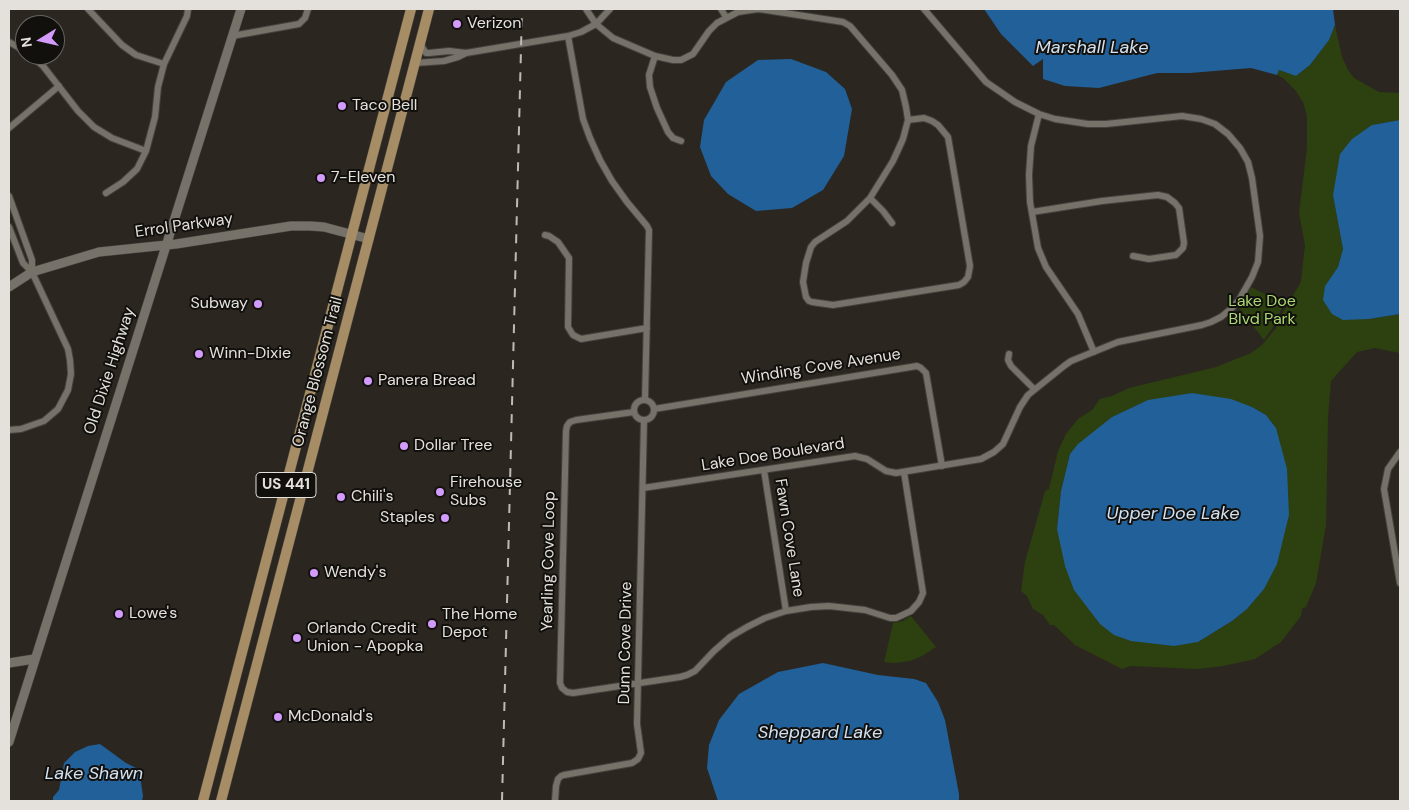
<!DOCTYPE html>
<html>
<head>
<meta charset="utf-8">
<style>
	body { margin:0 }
	#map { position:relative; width:1409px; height:810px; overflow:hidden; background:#2b2720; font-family:"DM Sans",sans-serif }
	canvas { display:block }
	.frame { position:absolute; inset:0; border:10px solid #e4e1dd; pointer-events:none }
	.north { position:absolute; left:15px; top:15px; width:50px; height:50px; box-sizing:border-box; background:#12100d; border:1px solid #666460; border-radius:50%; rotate:261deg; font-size:14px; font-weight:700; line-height:20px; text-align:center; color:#e4e1dd }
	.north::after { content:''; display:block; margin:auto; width:18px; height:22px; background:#d39cfc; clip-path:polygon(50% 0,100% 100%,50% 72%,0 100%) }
</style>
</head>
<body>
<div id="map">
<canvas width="1409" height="810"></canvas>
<div class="frame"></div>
<div class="north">N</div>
</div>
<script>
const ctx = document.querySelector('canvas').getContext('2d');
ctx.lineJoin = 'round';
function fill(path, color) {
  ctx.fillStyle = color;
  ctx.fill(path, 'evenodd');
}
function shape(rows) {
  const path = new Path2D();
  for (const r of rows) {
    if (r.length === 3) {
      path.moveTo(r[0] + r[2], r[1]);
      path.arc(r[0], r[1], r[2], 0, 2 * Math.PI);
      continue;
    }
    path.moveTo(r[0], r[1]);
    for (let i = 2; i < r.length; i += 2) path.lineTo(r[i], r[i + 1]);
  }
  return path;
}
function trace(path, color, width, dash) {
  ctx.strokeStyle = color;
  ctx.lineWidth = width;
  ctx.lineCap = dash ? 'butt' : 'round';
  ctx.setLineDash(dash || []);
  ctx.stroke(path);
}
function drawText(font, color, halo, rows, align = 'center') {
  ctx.font = font + ' "DM Sans",sans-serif';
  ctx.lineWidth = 4;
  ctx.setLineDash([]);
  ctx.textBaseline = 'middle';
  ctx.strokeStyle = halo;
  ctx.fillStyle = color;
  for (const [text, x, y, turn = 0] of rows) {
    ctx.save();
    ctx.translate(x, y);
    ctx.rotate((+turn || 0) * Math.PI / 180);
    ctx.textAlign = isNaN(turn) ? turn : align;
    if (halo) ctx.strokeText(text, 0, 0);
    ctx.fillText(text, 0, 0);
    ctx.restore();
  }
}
const green = shape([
	[1335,25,1342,57,1348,70,1354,78,1379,92,1400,93,1400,120,1372,125,1333,195,1343,249,1338,267,1325,286,1369,319,1400,314,1400,353,1375,348,1357,352,1331,381,1328,417,1326,525,1316,583,1306,607,1302,609,1301,616,1281,642,1255,659,1223,666,1198,669,1131,666,1122,669,1075,645,1054,625,1050,625,1043,615,1033,609,1027,596,1021,591,1025,562,1045,491,1049,489,1058,451,1066,434,1078,419,1092,410,1100,399,1112,396,1129,388,1216,367,1251,353,1262,345,1276,328,1280,317,1301,282,1305,245,1299,213,1307,148,1307,116,1303,102,1296,91,1283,78,1277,75,1279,70,1296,76,1310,65,1329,40],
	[1192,393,1252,407,1266,415,1276,428,1264,589,1247,609,1232,621,1198,642,1057,529,1061,491,1070,454,1112,417,1148,401],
	[1251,287,1284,304,1273,327,1264,340,1239,308,1246,298],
	[911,616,936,647,922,656,910,661,894,663,884,662,893,623,903,621]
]);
const water = shape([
	[984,9,1333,9,1335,25,1329,40,1310,65,1296,76,1279,70,1277,75,1251,68,1190,73,1157,73,1099,88,1065,86,1043,79,1043,59,1033,66,1001,34],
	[791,59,826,72,845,89,852,109,844,156,823,190,792,208,756,211,728,194,711,176,700,147,704,120,726,82,758,60],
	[1400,120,1400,314,1369,319,1343,320,1332,314,1323,300,1325,286,1338,267,1343,249,1333,195,1340,154,1352,139,1372,125],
	[1192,393,1231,399,1252,407,1266,415,1276,428,1287,469,1289,515,1277,564,1264,589,1247,609,1232,621,1198,642,1174,646,1131,641,1114,635,1100,624,1074,590,1065,566,1057,529,1061,491,1070,454,1078,444,1112,417,1148,400],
	[823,663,878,675,914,679,926,683,938,702,945,720,959,794,959,801,718,801,707,768,709,745,719,720,739,694,778,672],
	[100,744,126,763,140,770,141,774,141,782,143,796,142,801,53,801,53,797,59,790,64,763,75,752,88,746]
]);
const street = shape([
	[88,9,122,45,136,55,164,64],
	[586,9,596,24,613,38,655,56,673,60,681,60,693,54,709,31,717,23,738,12,758,9,766,10,843,22,850,26,892,75,902,90,906,107,908,120,903,139,893,161,870,198,847,221,815,242,811,247,806,263,803,282,806,297,809,301,812,302,833,305,959,285,964,282,968,277,970,266,948,137,938,125,932,121,924,118,908,120],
	[721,9,726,17],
	[232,36,299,24,305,18,308,9],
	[568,36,583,119,590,138,600,160,612,181,627,202,647,226,649,230,645,400],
	[9,42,25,51],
	[421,43,422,47,426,53,429,53,449,51,466,53,568,36,581,32,596,24,610,9],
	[30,55,43,66,78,111,94,127,112,138,146,151],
	[655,56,649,75,650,87,657,108,668,132,673,138,681,141],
	[415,63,444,61,458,57,466,53],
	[1039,114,1031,146,1029,175,1030,202,1038,248,1046,267,1078,314,1094,352],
	[9,128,59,86],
	[106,193,123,182,137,169,146,151,155,117,158,87,164,64,187,16,188,9],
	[9,196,32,260,32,272],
	[870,198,883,211,892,223],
	[1032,212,1102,201,1158,195,1167,197,1175,203,1179,208,1184,243,1183,248,1176,255,1149,259,1133,256],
	[9,227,23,263,32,272,68,349,70,360,71,374,68,390,58,409,44,421,21,429,9,430],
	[545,235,549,236,558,242,569,258,568,327,573,335,581,339,647,328],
	[1009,354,1008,360,1011,366,1034,389],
	[644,410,10],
	[654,409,917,366,921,368,926,373,942,466],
	[634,412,576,420,570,422,567,426,566,431,560,683,562,688,567,692,573,693,680,677,687,675,695,671,714,651,730,637,747,627,765,618,786,611,811,607,829,606,865,610,890,618,896,618,911,611,919,602,923,593,904,472],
	[1400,452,1388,469,1384,489,1400,583],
	[764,470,786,611],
	[643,488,855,456,867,459,886,471,896,473,981,459,994,452,1003,444,1020,407,1028,395,1064,366,1071,361,1118,342,1202,325,1211,322,1221,317,1232,308,1239,300,1252,277,1258,262,1260,236,1252,178,1248,162,1240,148,1228,134,1215,124,1201,119,1182,116,1106,124,1088,124,1055,119,1039,114,1015,102,986,82,924,9],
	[555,801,556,786,558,779,561,776,564,775,632,763,638,759,641,753,637,724,644,420]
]);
const secondary = shape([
	[9,287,32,272,99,252,176,244,291,226,310,226,324,227,369,239],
	[9,663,34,659],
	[9,742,241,9]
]);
const primary = shape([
	[203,801,411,9],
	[221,801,429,9]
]);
const rail = shape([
	[502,801,522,9]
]);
const markers = [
	[457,24,5,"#d39cfc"],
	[342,106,5,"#d39cfc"],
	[321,178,5,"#d39cfc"],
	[258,304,5,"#d39cfc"],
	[199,354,5,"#d39cfc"],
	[368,381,5,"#d39cfc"],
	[404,446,5,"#d39cfc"],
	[440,492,5,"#d39cfc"],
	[341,497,5,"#d39cfc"],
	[445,518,5,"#d39cfc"],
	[314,573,5,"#d39cfc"],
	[119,614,5,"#d39cfc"],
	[432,624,5,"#d39cfc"],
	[297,638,5,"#d39cfc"],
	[278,717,5,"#d39cfc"]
];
const shields = [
	[286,485,60]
];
const shieldNames = [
	["US 441",286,485]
];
const poiNames = [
	["Verizon",467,24],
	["Taco Bell",352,106],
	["7-Eleven",331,178],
	["Subway",248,304,"right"],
	["Winn-Dixie",209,354],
	["Panera Bread",378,381],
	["Dollar Tree",414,446],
	["Firehouse",450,483],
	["Subs",450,501],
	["Chili's",351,497],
	["Staples",435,518,"right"],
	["Wendy's",324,573],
	["Lowe's",129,614],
	["The Home",442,615],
	["Depot",442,633],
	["Orlando Credit",307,629],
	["Union - Apopka",307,647],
	["McDonald's",288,717]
];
const streetNames = [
	["Errol Parkway",184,226,-8],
	["Winding Cove Avenue",821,367,-9],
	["Old Dixie Highway",110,371,-72],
	["Orange Blossom Trail",318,372,-75],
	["Lake Doe Boulevard",773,455,-9],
	["Fawn Cove Lane",789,538,81],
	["Yearling Cove Loop",549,561,-89],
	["Dunn Cove Drive",626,643,-89]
];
const parkNames = [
	["Lake Doe",1262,302],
	["Blvd Park",1262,320]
];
const waterNames = [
	["Marshall Lake",1092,48],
	["Upper Doe Lake",1173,514],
	["Sheppard Lake",820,733],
	["Lake Shawn",94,774]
];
fill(green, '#2d400f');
fill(water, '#216098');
trace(street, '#45423d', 8);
trace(secondary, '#45423d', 10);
trace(primary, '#45423d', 11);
trace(street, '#767169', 6);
trace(secondary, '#767169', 9);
trace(primary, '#a78d65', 10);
trace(rail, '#bebbb7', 2, [9, 9]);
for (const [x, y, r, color] of markers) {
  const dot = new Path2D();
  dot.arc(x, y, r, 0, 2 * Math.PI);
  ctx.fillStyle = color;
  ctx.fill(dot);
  trace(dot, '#12100d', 2);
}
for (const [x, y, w] of shields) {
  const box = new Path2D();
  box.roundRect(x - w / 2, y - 12.5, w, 25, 4);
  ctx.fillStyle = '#12100d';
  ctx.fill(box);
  trace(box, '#e4e1dd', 1);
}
drawText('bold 15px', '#e4e1dd', null, shieldNames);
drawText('16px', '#e4e1dd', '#12100d', poiNames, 'left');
drawText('16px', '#e4e1dd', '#12100d', streetNames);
drawText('16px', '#acd872', '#12100d', parkNames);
drawText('italic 18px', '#d2e2f2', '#12100d', waterNames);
</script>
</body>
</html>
